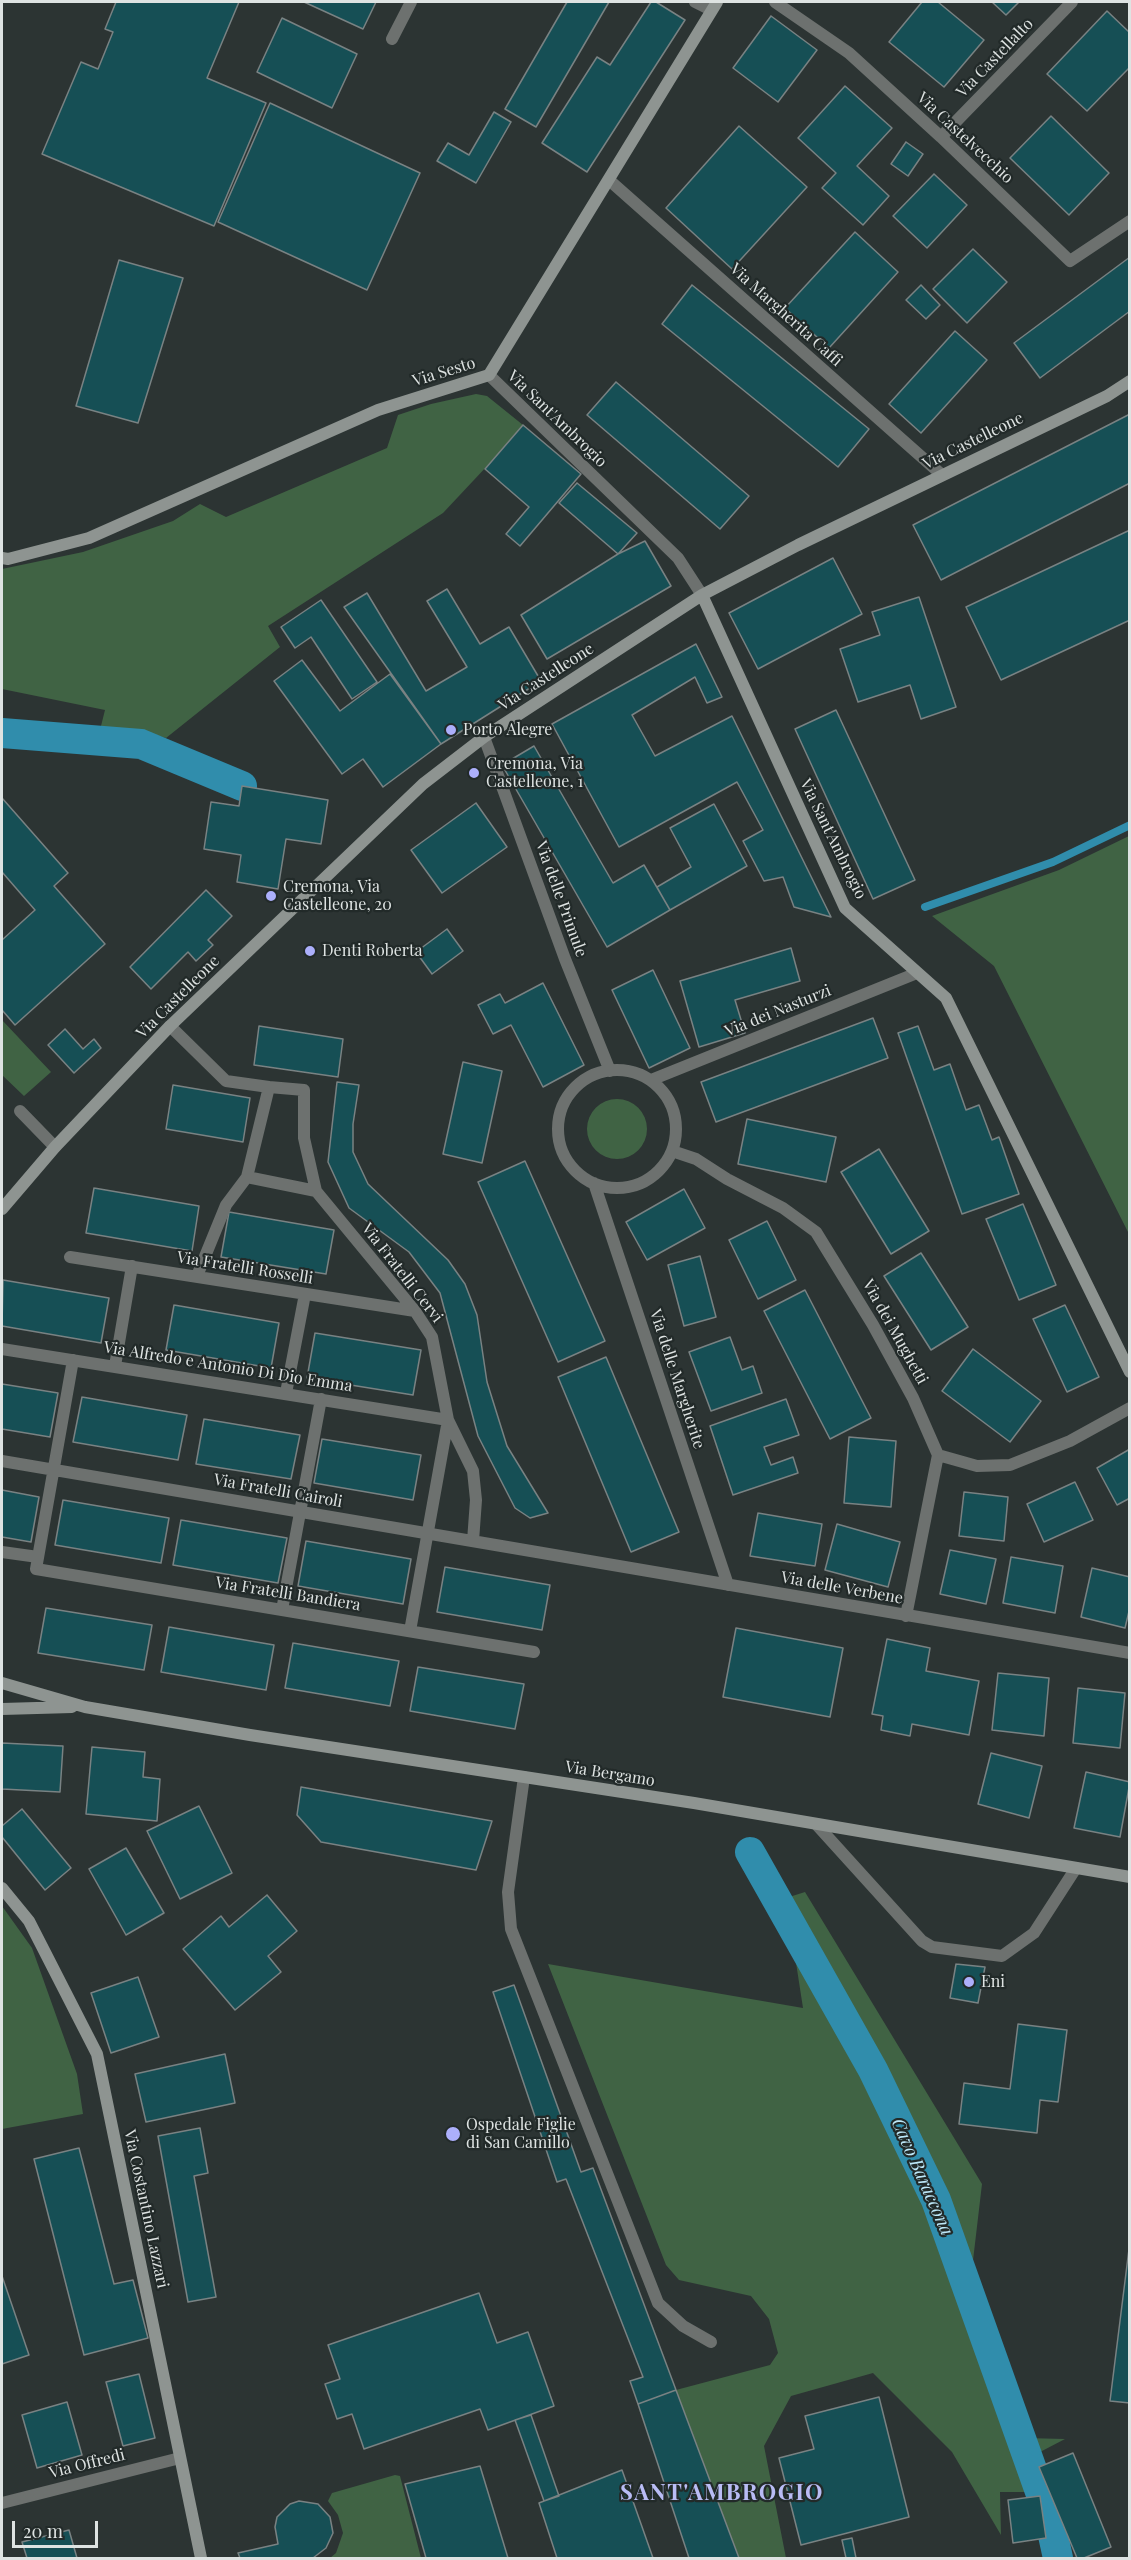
<!DOCTYPE html>
<html>
<head>
<meta charset="utf-8">
<style>
	body { margin:0 }
	#map { position:relative; width:1131px; height:2560px; overflow:hidden; background:#2c3433; font-family:"Playfair Display",serif }
	canvas { display:block }
	.frame { position:absolute; inset:0; border:3px solid #dee3e2; pointer-events:none }
	.scale { position:absolute; left:12px; top:2521px; width:86px; height:27px; box-sizing:border-box; border:3px solid #dee3e2; border-top:0; padding-left:8px; font-size:18px; line-height:21px; white-space:nowrap; color:#dee3e2; -webkit-text-stroke:4px #222a29; paint-order:stroke }
</style>
</head>
<body>
<div id="map">
<canvas width="1131" height="2560"></canvas>
<div class="frame"></div>
<div class="scale">20 m</div>
</div>
<script>
const ctx = document.querySelector('canvas').getContext('2d');
ctx.lineJoin = 'round';
function fill(path, color) {
  ctx.fillStyle = color;
  ctx.fill(path, 'evenodd');
}
function shape(rows) {
  const path = new Path2D();
  for (const r of rows) {
    if (r.length === 3) {
      path.moveTo(r[0] + r[2], r[1]);
      path.arc(r[0], r[1], r[2], 0, 2 * Math.PI);
      continue;
    }
    path.moveTo(r[0], r[1]);
    for (let i = 2; i < r.length; i += 2) path.lineTo(r[i], r[i + 1]);
  }
  return path;
}
function trace(path, color, width, dash) {
  ctx.strokeStyle = color;
  ctx.lineWidth = width;
  ctx.lineCap = dash ? 'butt' : 'round';
  ctx.setLineDash(dash || []);
  ctx.stroke(path);
}
function drawText(font, color, halo, rows, align = 'center') {
  ctx.font = font + ' "Playfair Display",serif';
  ctx.lineWidth = 4.5;
  ctx.setLineDash([]);
  ctx.textBaseline = 'middle';
  ctx.strokeStyle = halo;
  ctx.fillStyle = color;
  for (const [text, x, y, turn = 0] of rows) {
    ctx.save();
    ctx.translate(x, y);
    ctx.rotate((+turn || 0) * Math.PI / 180);
    ctx.textAlign = isNaN(turn) ? turn : align;
    if (halo) ctx.strokeText(text, 0, 0);
    ctx.fillText(text, 0, 0);
    ctx.restore();
  }
}
const green = shape([
	[476,394,487,396,523,425,488,465,443,513,268,626,280,647,166,738,139,730,100,730,105,710,2,689,2,569,83,552,173,521,200,504,226,517,387,448,398,415,431,404],
	[1129,836,1129,1234,994,966,932,916,1059,870],
	[2,1020,51,1072,24,1096,2,1075],
	[617,1129,30],
	[805,1892,982,2184,972,2269,1025,2438,1065,2439,1017,2464,1027,2492,1000,2492,1001,2535,952,2452,873,2373,791,2396,764,2446,786,2558,739,2558,676,2390,770,2365,778,2353,769,2319,751,2296,679,2280,666,2265,548,1964,803,2008,786,1898],
	[2,1906,32,1948,77,2074,83,2114,2,2129],
	[395,2475,400,2476,421,2558,330,2558,336,2553,343,2533,338,2515,328,2501,332,2493]
]);
const stream = shape([
	[925,907,1053,862,1130,825]
]);
const canal = shape([
	[2,733,141,744,242,786],
	[750,1852,873,2070,936,2200,1049,2517,1058,2558]
]);
const building = shape([
	[116,2,239,2,207,78,266,103,214,226,42,154,81,62,98,69,113,32,105,29,116,2],
	[304,2,376,2,363,29,304,2],
	[567,2,609,2,536,127,505,109,567,2],
	[651,2,656,2,685,20,587,172,542,143,597,57,610,65,651,2],
	[922,2,938,2,984,40,944,87,889,42,922,2],
	[992,2,1019,2,1006,15,992,2],
	[1107,11,1130,33,1130,67,1087,111,1047,74,1107,11],
	[771,16,817,50,778,102,733,68,771,16],
	[282,18,357,54,332,108,257,72,282,18],
	[845,86,892,128,857,166,889,196,863,225,822,188,836,173,798,138,845,86],
	[270,103,420,173,367,290,218,222,270,103],
	[494,112,511,122,476,183,437,161,448,143,469,155,494,112],
	[1051,116,1109,173,1069,215,1010,158,1051,116],
	[739,126,807,187,732,269,666,208,739,126],
	[906,142,923,154,908,176,891,164,906,142],
	[934,174,967,205,927,248,893,216,934,174],
	[855,232,898,272,829,348,785,308,855,232],
	[973,249,1007,282,967,323,933,289,973,249],
	[1130,257,1130,311,1040,378,1014,343,1130,257],
	[119,260,183,278,138,423,76,406,119,260],
	[692,285,869,429,838,467,662,324,692,285],
	[921,285,940,305,926,319,906,300,921,285],
	[955,331,987,360,921,433,889,404,955,331],
	[616,382,749,496,720,529,587,415,616,382],
	[1130,414,1130,483,941,580,913,525,1130,414],
	[523,425,581,474,520,546,506,534,529,507,485,469,523,425],
	[577,483,637,533,618,554,559,503,577,483],
	[1130,530,1130,620,1001,680,966,607,1130,530],
	[645,541,671,586,547,659,521,615,618,554,645,541],
	[833,558,862,614,758,669,729,613,833,558],
	[447,589,480,644,509,627,541,681,441,744,344,607,367,593,426,691,467,667,427,601,447,589],
	[919,597,956,707,921,719,910,685,858,702,840,649,880,635,872,612,919,597],
	[321,600,377,682,352,699,311,637,295,648,281,627,321,600],
	[696,644,722,697,707,703,695,677,632,715,655,756,732,716,831,917,794,907,783,877,764,881,743,841,763,830,737,782,619,847,552,724,696,644],
	[302,660,340,711,390,674,441,744,383,787,363,759,342,774,274,681,302,660],
	[836,710,915,880,873,899,795,729,836,710],
	[534,746,613,883,644,865,670,910,607,947,502,765,534,746],
	[242,786,328,800,321,844,286,839,278,889,237,882,241,855,204,849,211,802,239,806,242,786],
	[2,798,68,873,54,886,105,944,15,1025,2,1010,2,940,35,910,2,872,2,798],
	[476,803,507,847,442,893,411,850,476,803],
	[714,804,747,866,670,910,657,887,691,867,670,828,714,804],
	[206,890,232,916,208,940,213,945,196,961,188,952,151,989,130,967,206,890],
	[447,929,463,951,432,974,416,952,447,929],
	[791,948,800,981,735,1000,745,1033,699,1047,680,981,791,948],
	[653,970,690,1048,649,1068,612,990,653,970],
	[543,983,584,1065,543,1087,511,1025,493,1034,478,1005,500,994,505,1003,543,983],
	[873,1018,888,1058,716,1122,701,1082,873,1018],
	[259,1026,343,1039,338,1077,254,1065,259,1026],
	[918,1026,934,1070,950,1064,966,1110,979,1105,992,1140,999,1137,1019,1194,962,1214,898,1033,918,1026],
	[65,1029,83,1049,94,1039,101,1048,74,1073,48,1045,65,1029],
	[463,1062,502,1071,482,1163,443,1154,463,1062],
	[337,1082,359,1085,353,1124,353,1152,368,1184,448,1260,465,1284,477,1315,487,1382,507,1446,548,1513,530,1518,515,1508,478,1436,440,1293,409,1252,349,1208,328,1162,337,1082],
	[173,1085,250,1098,243,1142,166,1129,173,1085],
	[747,1119,836,1137,826,1182,738,1164,747,1119],
	[879,1149,929,1231,891,1254,841,1172,879,1149],
	[525,1161,605,1341,558,1362,478,1182,525,1161],
	[94,1188,199,1206,192,1251,86,1233,94,1188],
	[684,1189,705,1228,647,1260,626,1222,684,1189],
	[1023,1204,1056,1285,1019,1300,986,1219,1023,1204],
	[229,1212,334,1230,326,1274,221,1257,229,1212],
	[767,1221,796,1280,758,1299,729,1240,767,1221],
	[921,1253,968,1327,931,1350,884,1276,921,1253],
	[700,1256,716,1317,684,1326,668,1265,700,1256],
	[3,1280,109,1298,101,1343,2,1326,3,1280],
	[805,1290,871,1418,830,1439,764,1311,805,1290],
	[174,1305,279,1323,271,1368,166,1350,174,1305],
	[1065,1305,1099,1377,1067,1392,1033,1319,1065,1305],
	[315,1333,421,1350,413,1395,307,1378,315,1333],
	[730,1337,742,1370,753,1366,762,1393,711,1411,689,1352,730,1337],
	[973,1349,1041,1401,1010,1442,942,1391,973,1349],
	[606,1357,679,1532,631,1552,558,1377,606,1357],
	[2,1384,58,1393,50,1437,2,1429,2,1384],
	[82,1397,187,1415,178,1460,73,1442,82,1397],
	[786,1399,799,1435,764,1447,771,1465,793,1457,798,1473,733,1495,710,1426,786,1399],
	[204,1419,300,1435,291,1479,196,1464,204,1419],
	[849,1437,896,1441,891,1507,844,1503,849,1437],
	[322,1439,421,1455,413,1500,314,1483,322,1439],
	[1130,1449,1130,1498,1117,1505,1097,1468,1130,1449],
	[1075,1482,1093,1520,1044,1542,1027,1504,1075,1482],
	[2,1490,39,1497,31,1542,2,1537,2,1490],
	[964,1492,1008,1497,1004,1541,959,1536,964,1492],
	[63,1500,169,1518,161,1563,55,1545,63,1500],
	[758,1513,822,1524,815,1566,750,1556,758,1513],
	[181,1520,287,1538,278,1583,173,1565,181,1520],
	[837,1524,900,1542,888,1587,825,1570,837,1524],
	[306,1541,411,1559,403,1604,298,1586,306,1541],
	[950,1550,996,1559,986,1604,940,1594,950,1550],
	[1011,1557,1063,1566,1055,1613,1003,1603,1011,1557],
	[445,1567,550,1585,542,1630,437,1612,445,1567],
	[1092,1568,1130,1577,1130,1607,1125,1628,1081,1617,1092,1568],
	[46,1608,152,1625,144,1670,38,1653,46,1608],
	[169,1627,274,1645,266,1690,161,1672,169,1627],
	[736,1628,843,1648,830,1717,723,1697,736,1628],
	[887,1639,930,1648,926,1671,979,1681,969,1735,912,1724,910,1736,881,1730,883,1716,872,1714,887,1639],
	[293,1643,399,1661,390,1706,285,1688,293,1643],
	[418,1667,524,1684,515,1729,410,1711,418,1667],
	[998,1673,1049,1678,1044,1736,992,1730,998,1673],
	[1078,1688,1125,1693,1120,1748,1073,1743,1078,1688],
	[2,1743,63,1746,60,1792,2,1789,2,1743],
	[92,1747,145,1752,143,1777,160,1779,157,1821,86,1814,92,1747],
	[991,1753,1042,1766,1029,1818,978,1804,991,1753],
	[1086,1772,1130,1782,1120,1837,1074,1828,1086,1772],
	[301,1787,492,1821,476,1870,321,1842,297,1815,301,1787],
	[199,1806,232,1873,180,1899,147,1831,199,1806],
	[22,1809,71,1868,45,1890,2,1837,2,1826,22,1809],
	[126,1848,164,1913,126,1935,89,1869,126,1848],
	[267,1895,297,1931,268,1956,281,1972,235,2010,183,1949,221,1916,229,1927,267,1895],
	[956,1964,985,1967,978,2003,950,1998,956,1964],
	[138,1977,159,2037,111,2053,91,1993,138,1977],
	[514,1985,581,2172,593,2168,676,2390,638,2404,630,2381,643,2377,566,2179,557,2182,493,1992,514,1985],
	[1018,2024,1067,2030,1058,2102,1040,2100,1037,2133,959,2124,964,2083,1010,2089,1018,2024],
	[225,2054,235,2103,146,2122,135,2074,225,2054],
	[200,2128,208,2173,194,2176,216,2297,188,2302,158,2136,200,2128],
	[79,2148,114,2284,133,2280,148,2338,84,2355,34,2159,79,2148],
	[1130,2241,1130,2403,1110,2401,1130,2241],
	[2,2276,29,2355,2,2364,2,2276],
	[479,2293,497,2343,528,2332,554,2406,488,2430,480,2409,364,2449,352,2414,337,2419,325,2384,340,2379,328,2345,479,2293],
	[139,2374,155,2438,123,2446,106,2382,139,2374],
	[676,2390,739,2558,689,2558,638,2404,676,2390],
	[879,2397,909,2517,801,2545,779,2458,814,2449,805,2416,879,2397],
	[67,2402,82,2455,37,2468,22,2415,67,2402],
	[531,2415,559,2496,544,2501,515,2420,531,2415],
	[1073,2453,1111,2547,1084,2558,1077,2558,1039,2467,1073,2453],
	[480,2466,508,2558,426,2558,405,2484,480,2466],
	[622,2470,653,2558,557,2558,539,2503,622,2470],
	[1040,2496,1046,2538,1013,2543,1008,2500,1040,2496],
	[299,2501,318,2504,330,2517,333,2533,326,2548,313,2558,240,2558,238,2553,278,2544,275,2527,277,2517,290,2504,299,2501],
	[69,2530,77,2558,27,2558,22,2542,69,2530],
	[852,2538,856,2558,842,2558,846,2558,842,2540,852,2538]
]);
const lane = shape([
	[20,1111,55,1147],
	[524,1777,508,1892,511,1929,658,2303,683,2326,711,2342],
	[816,1824,922,1941,932,1947,1002,1956,1034,1933,1076,1868]
]);
const street = shape([
	[695,2,711,10],
	[775,2,849,53,941,137,1070,261,1130,221],
	[392,39,411,2],
	[941,137,1072,2],
	[609,180,942,475],
	[489,375,678,558,702,595],
	[484,737,565,959,610,1071],
	[170,1026,226,1081,269,1087],
	[617,1129,59],
	[651,1080,917,973],
	[672,1151,696,1159,727,1179,783,1208,816,1232,873,1325,913,1398,938,1455,906,1616],
	[247,1177,316,1191],
	[594,1183,728,1585],
	[70,1257,415,1311],
	[197,1276,226,1205,247,1177,269,1087,304,1090,304,1138,316,1191,415,1311,432,1337,448,1420,473,1471,476,1500,473,1541],
	[2,1349,448,1420],
	[73,1360,36,1569,534,1652],
	[115,1366,132,1266],
	[286,1393,305,1294],
	[938,1455,977,1466,1010,1465,1070,1441,1130,1408],
	[2,1461,1130,1653],
	[2,1552,38,1557],
	[282,1610,321,1399],
	[410,1631,448,1420],
	[2,2503,180,2458]
]);
const secondary = shape([
	[2,558,8,559,89,538,378,410,489,375,717,2],
	[702,595,845,908,946,998,1130,1372],
	[2,1209,55,1147,170,1026,423,784,484,737,702,595,798,545,1107,396,1130,381],
	[2,1683,85,1707,250,1735,694,1803,1130,1877],
	[2,1709,72,1707],
	[2,1888,29,1921,97,2054,201,2558]
]);
const markers = [
	[451,730,6,"#acaffb"],
	[474,773,6,"#acaffb"],
	[271,896,6,"#acaffb"],
	[310,951,6,"#acaffb"],
	[969,1982,6,"#acaffb"],
	[453,2134,8,"#acaffb"]
];
const streetNames = [
	["Via Castellalto",995,58,-46],
	["Via Castelvecchio",965,138,43],
	["Via Margherita Caffi",786,315,42],
	["Via Sesto",444,372,-17],
	["Via Sant'Ambrogio",557,419,44],
	["Via Castelleone",973,441,-26],
	["Via Castelleone",546,677,-33],
	["Via Sant'Ambrogio",833,839,64],
	["Via delle Primule",561,899,70],
	["Via Castelleone",178,997,-45],
	["Via dei Nasturzi",778,1011,-22],
	["Via Fratelli Rosselli",245,1268,9],
	["Via Fratelli Cervi",402,1273,52],
	["Via dei Mughetti",895,1332,61],
	["Via Alfredo e Antonio Di Dio Emma",228,1367,9],
	["Via delle Margherite",677,1379,72],
	["Via Fratelli Cairoli",278,1491,10],
	["Via delle Verbene",842,1588,10],
	["Via Fratelli Bandiera",288,1594,9],
	["Via Bergamo",610,1774,9],
	["Via Costantino Lazzari",146,2209,78],
	["Via Offredi",87,2464,-14]
];
const poiNames = [
	["Porto Alegre",463,730],
	["Cremona, Via",486,764],
	["Castelleone, 1",486,782],
	["Cremona, Via",283,887],
	["Castelleone, 20",283,905],
	["Denti Roberta",322,951],
	["Eni",981,1982],
	["Ospedale Figlie",466,2125],
	["di San Camillo",466,2143]
];
const waterNames = [
	["Cavo Baraccona",922,2177,66]
];
const districtNames = [
	["SANT'AMBROGIO",722,2493]
];
fill(green, '#406344');
trace(stream, '#308dac', 8);
trace(canal, '#308dac', 30);
fill(building, '#164f55');
trace(building, '#798283', 1.5);
trace(lane, '#6d716f', 12);
trace(street, '#6d716f', 12);
trace(secondary, '#8e9491', 12);
for (const [x, y, r, color] of markers) {
  const dot = new Path2D();
  dot.arc(x, y, r, 0, 2 * Math.PI);
  ctx.fillStyle = color;
  ctx.fill(dot);
  trace(dot, '#222a29', 2);
}
drawText('16px', '#dee3e2', '#222a29', streetNames);
drawText('16px', '#dee3e2', '#222a29', poiNames, 'left');
drawText('italic 18px', '#bde8f9', '#222a29', waterNames);
ctx.letterSpacing = '1.5px';
drawText('bold 22px', '#b9bcf5', '#222a29', districtNames);
ctx.letterSpacing = '0px';
</script>
</body>
</html>
